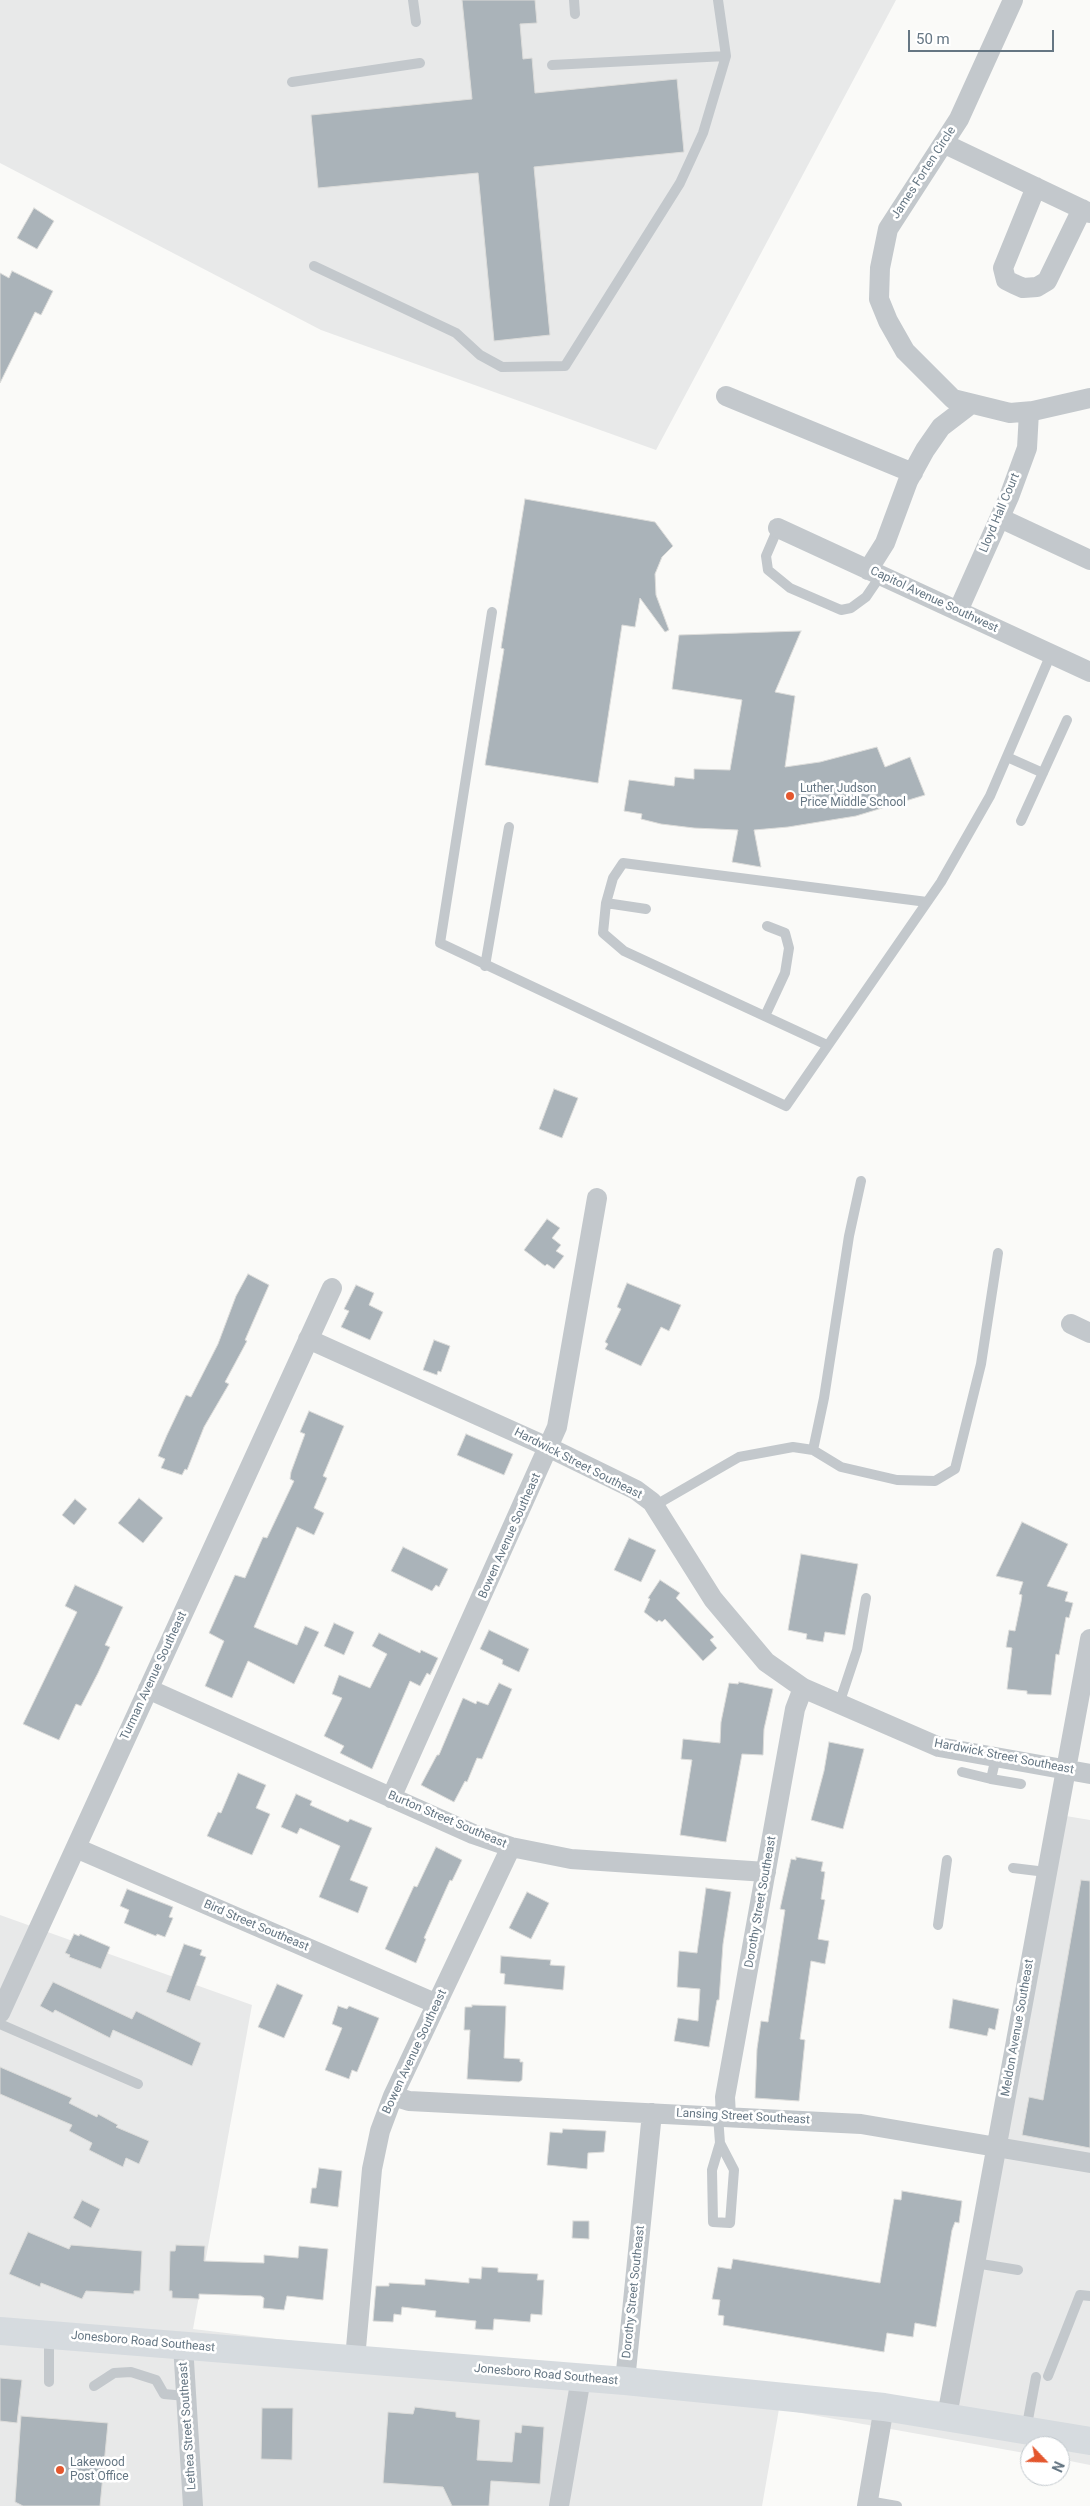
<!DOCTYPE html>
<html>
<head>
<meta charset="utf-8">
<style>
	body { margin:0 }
	#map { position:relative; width:1090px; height:2506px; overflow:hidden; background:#fafaf8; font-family:Roboto,sans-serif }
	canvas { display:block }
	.north { position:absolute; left:1020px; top:2436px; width:50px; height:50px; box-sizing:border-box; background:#fff; border:1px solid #c1c8cd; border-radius:50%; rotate:114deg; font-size:14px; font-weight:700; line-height:20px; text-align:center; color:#657683 }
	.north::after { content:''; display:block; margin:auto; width:18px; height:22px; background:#e4572e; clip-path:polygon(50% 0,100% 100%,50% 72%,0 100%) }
	.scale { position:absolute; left:908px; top:30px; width:146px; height:22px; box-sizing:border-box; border:2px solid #657683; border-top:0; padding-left:6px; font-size:15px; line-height:18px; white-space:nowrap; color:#657683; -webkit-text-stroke:4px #fff; paint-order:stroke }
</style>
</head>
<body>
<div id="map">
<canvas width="1090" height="2506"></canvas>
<div class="north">N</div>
<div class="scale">50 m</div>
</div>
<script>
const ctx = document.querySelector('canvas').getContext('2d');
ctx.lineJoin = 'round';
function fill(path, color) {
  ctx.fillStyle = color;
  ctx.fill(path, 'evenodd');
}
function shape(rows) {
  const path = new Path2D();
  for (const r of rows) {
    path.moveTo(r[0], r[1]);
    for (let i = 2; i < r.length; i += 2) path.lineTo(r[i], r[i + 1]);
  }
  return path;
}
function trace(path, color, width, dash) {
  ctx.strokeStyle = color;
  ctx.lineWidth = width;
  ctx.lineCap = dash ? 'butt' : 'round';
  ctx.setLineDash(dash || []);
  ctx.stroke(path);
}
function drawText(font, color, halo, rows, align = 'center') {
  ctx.font = font + ' Roboto,sans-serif';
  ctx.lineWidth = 5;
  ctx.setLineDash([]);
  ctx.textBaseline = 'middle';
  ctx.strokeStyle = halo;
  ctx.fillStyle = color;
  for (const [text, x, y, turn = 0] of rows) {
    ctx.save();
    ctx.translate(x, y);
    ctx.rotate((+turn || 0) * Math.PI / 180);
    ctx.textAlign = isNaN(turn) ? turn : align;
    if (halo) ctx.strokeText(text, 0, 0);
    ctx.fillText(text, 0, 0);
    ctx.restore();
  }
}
const built = shape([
	[0,0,896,0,656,450,321,330,0,163],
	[1060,1815,1090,1820,1090,2465,1060,2459,1060,2446,1030,2446,1030,2454,779,2409,762,2506,0,2506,0,1915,252,2005,193,2329,604,2378,954,2402]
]);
const building = shape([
	[462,0,535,0,537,23,520,24,523,59,532,58,535,93,677,79,684,152,534,167,550,335,494,341,478,173,318,188,311,115,472,99,462,0],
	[34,208,54,221,37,249,17,238,34,208],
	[12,271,53,291,41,315,35,312,0,383,0,273,9,278,12,271],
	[525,499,655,522,673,546,662,557,655,574,656,595,669,630,665,632,640,598,635,627,622,625,598,783,485,765,504,649,501,648,525,499],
	[801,631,775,692,795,696,785,767,820,762,877,747,885,767,910,757,925,795,856,816,788,827,754,830,761,867,732,862,738,830,694,828,661,824,641,819,642,814,624,811,629,780,674,786,675,777,694,779,694,769,730,770,742,700,672,689,679,635,801,631],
	[554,1089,578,1098,562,1138,539,1129,554,1089],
	[547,1219,560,1228,552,1238,561,1245,556,1251,564,1256,554,1269,547,1264,545,1266,524,1250,547,1219],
	[248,1274,269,1285,245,1340,247,1341,225,1382,229,1384,204,1427,187,1470,185,1469,182,1475,161,1468,165,1459,158,1456,167,1435,186,1395,191,1397,218,1344,236,1296,248,1274],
	[627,1283,681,1305,669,1331,661,1327,641,1366,605,1349,608,1344,605,1342,621,1309,617,1307,627,1283],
	[356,1285,374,1293,369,1305,383,1312,370,1340,341,1327,349,1311,344,1309,356,1285],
	[434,1340,450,1346,441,1372,438,1371,437,1375,423,1370,434,1340],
	[309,1411,344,1426,323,1476,327,1478,314,1508,324,1513,314,1535,297,1527,254,1627,297,1645,305,1626,319,1632,294,1684,248,1661,232,1698,205,1686,224,1641,209,1633,235,1575,245,1578,263,1537,267,1538,294,1481,290,1479,291,1472,305,1434,300,1432,309,1411],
	[466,1434,513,1454,504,1475,457,1455,466,1434],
	[139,1498,163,1518,143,1543,118,1523,139,1498],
	[75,1499,87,1509,74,1525,62,1515,75,1499],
	[1022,1522,1068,1544,1047,1586,1068,1592,1065,1601,1073,1603,1069,1618,1066,1617,1059,1655,1056,1654,1051,1695,1027,1694,1027,1691,1007,1689,1012,1648,1006,1647,1009,1630,1015,1631,1021,1602,1022,1595,1019,1594,1023,1582,996,1576,1022,1522],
	[629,1538,656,1550,641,1582,614,1570,629,1538],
	[403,1547,448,1569,439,1587,436,1585,432,1591,391,1571,403,1547],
	[801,1554,858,1564,845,1635,825,1632,823,1642,806,1639,807,1634,788,1630,801,1554],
	[660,1580,680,1593,676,1598,714,1637,710,1640,717,1648,703,1661,665,1619,662,1622,659,1620,657,1622,644,1612,650,1599,648,1598,660,1580],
	[75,1585,123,1607,105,1645,110,1647,98,1673,81,1706,76,1704,59,1740,23,1724,77,1612,65,1606,75,1585],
	[334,1623,354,1632,344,1655,324,1646,334,1623],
	[489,1630,529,1649,519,1672,502,1664,503,1660,480,1649,489,1630],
	[379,1633,420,1653,421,1650,438,1658,430,1675,427,1673,420,1686,410,1681,372,1769,340,1753,344,1746,324,1736,342,1698,332,1694,339,1675,370,1688,387,1654,372,1646,379,1633],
	[739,1682,773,1689,764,1729,763,1755,742,1754,726,1842,680,1835,692,1760,681,1759,683,1739,720,1743,721,1722,729,1683,738,1684,739,1682],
	[499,1683,512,1689,482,1759,477,1758,467,1782,465,1781,454,1802,421,1785,437,1755,439,1755,463,1698,476,1704,477,1701,488,1705,499,1683],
	[829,1742,864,1749,843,1829,811,1820,824,1771,829,1742],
	[238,1773,266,1785,256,1808,270,1814,252,1855,207,1836,218,1812,221,1813,238,1773],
	[296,1794,312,1801,310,1805,348,1822,350,1819,372,1828,350,1880,368,1887,358,1913,319,1897,340,1846,300,1828,297,1834,281,1827,296,1794],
	[436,1847,462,1860,452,1881,450,1880,424,1938,426,1939,416,1963,385,1949,414,1886,417,1887,436,1847],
	[796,1857,823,1862,821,1871,825,1872,821,1899,825,1900,818,1939,829,1941,825,1964,811,1961,800,2039,805,2040,799,2101,755,2098,757,2049,761,2021,768,2022,785,1910,780,1909,791,1859,796,1860,796,1857],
	[1081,1880,1090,1881,1090,2148,1022,2135,1029,2097,1043,2100,1081,1880],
	[706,1888,731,1892,723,1944,719,2000,717,2000,709,2047,674,2041,678,2018,698,2021,700,1989,677,1987,679,1951,697,1953,706,1888],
	[127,1889,173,1907,169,1917,173,1918,165,1937,157,1934,156,1936,124,1923,129,1910,120,1906,127,1889],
	[527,1892,549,1903,531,1939,509,1928,527,1892],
	[74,1934,79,1936,80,1934,110,1947,101,1969,69,1957,70,1955,65,1953,74,1934],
	[184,1944,202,1950,200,1955,206,1957,190,2001,166,1992,184,1944],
	[501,1956,551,1960,550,1965,565,1966,563,1990,504,1984,505,1974,500,1973,501,1956],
	[53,1982,132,2019,136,2011,201,2043,192,2066,113,2030,110,2038,55,2010,53,2013,40,2006,53,1982],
	[277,1984,303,1995,284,2038,258,2027,277,1984],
	[953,1999,999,2009,995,2030,989,2028,987,2036,949,2028,953,1999],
	[472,2005,506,2006,504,2058,520,2059,520,2062,523,2062,522,2080,519,2082,467,2079,470,2030,464,2030,465,2007,472,2007,472,2005],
	[338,2006,347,2009,349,2006,379,2018,357,2072,352,2070,349,2079,325,2070,342,2028,332,2024,338,2006],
	[0,2067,72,2098,69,2103,97,2117,98,2114,118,2125,116,2127,149,2141,139,2164,126,2158,123,2167,89,2150,92,2143,69,2131,72,2125,0,2094,0,2067],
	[563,2129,606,2131,604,2152,588,2153,587,2169,547,2165,550,2132,562,2133,563,2129],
	[319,2168,342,2171,338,2207,310,2203,312,2188,316,2188,319,2168],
	[902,2191,962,2201,959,2223,955,2222,952,2230,936,2327,915,2323,913,2337,887,2333,884,2352,723,2325,724,2316,718,2315,720,2300,712,2299,718,2267,731,2269,733,2259,880,2283,894,2199,901,2200,902,2191],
	[82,2200,100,2209,91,2228,73,2218,82,2200],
	[573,2221,589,2221,589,2239,572,2238,573,2221],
	[28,2232,69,2249,71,2245,142,2251,140,2291,134,2291,134,2294,86,2291,82,2299,41,2283,40,2287,9,2274,28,2232],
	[176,2245,205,2246,204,2261,264,2263,264,2255,298,2258,299,2246,328,2249,323,2300,287,2296,284,2310,263,2308,264,2298,261,2296,199,2294,199,2299,172,2298,172,2291,169,2291,170,2251,175,2251,176,2245],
	[482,2267,498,2268,498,2272,538,2274,537,2280,544,2280,542,2315,531,2314,530,2322,494,2319,493,2330,475,2329,476,2321,435,2317,436,2311,402,2307,401,2315,394,2314,393,2322,373,2321,376,2286,389,2286,389,2283,425,2285,425,2279,469,2283,469,2278,481,2279,482,2267],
	[0,2378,22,2380,17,2423,0,2421,0,2378],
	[415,2407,456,2412,456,2417,480,2420,477,2460,512,2462,515,2432,521,2433,522,2425,544,2427,540,2484,491,2481,489,2506,452,2506,443,2487,383,2483,388,2412,413,2414,415,2407],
	[262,2408,293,2408,292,2460,261,2459,262,2408],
	[21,2416,108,2423,100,2506,23,2506,15,2502,21,2416]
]);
const service = shape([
	[413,0,416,22],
	[574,0,575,14],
	[552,65,726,56],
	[292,82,420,63],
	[314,266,456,333,480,355,502,367,565,366,680,183,703,133,726,56,718,0],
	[778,528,766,556,768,570,790,588,841,610,851,608,866,597,881,575],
	[492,612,440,943,786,1106,941,882,990,796,1051,654],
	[1007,757,1043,773],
	[1021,821,1067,720],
	[606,903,646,909],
	[485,966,509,827],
	[765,1016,785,973,789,948,785,933,767,926],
	[827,1045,624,951,603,933,606,903,613,878,623,863,927,902],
	[813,1450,824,1398,849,1236,861,1181],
	[654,1506,739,1457,793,1447,813,1450,841,1467,897,1480,935,1481,955,1469,981,1364,998,1253],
	[839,1704,857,1650,866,1598],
	[996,1757,991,1779,1021,1784],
	[962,1772,991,1779],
	[1013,1868,1046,1872],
	[938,1925,947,1860],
	[0,2024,138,2084],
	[718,2116,720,2143,712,2170,713,2222,730,2223,734,2170,720,2143],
	[975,2263,1018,2270],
	[49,2336,49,2382],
	[1048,2376,1080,2295,1090,2296],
	[94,2386,114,2373,131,2372,156,2380,164,2394,186,2396],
	[1026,2430,1036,2377],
	[868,2501,897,2506]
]);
const minor = shape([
	[1013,0,959,119,888,229,880,268,879,299,888,321,905,351,953,399,1010,413,1033,411,1090,398],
	[945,144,1090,213],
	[1036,187,1003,268,1006,280,1014,284,1023,288,1037,287,1047,281,1082,209],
	[726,396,913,473],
	[1000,518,1090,560],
	[778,528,1090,672],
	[868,570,885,543,908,481,925,450,941,427,971,404],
	[958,611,1009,497,1027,448,1029,412],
	[1071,1324,1090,1333],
	[308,1339,550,1448,636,1490,652,1502,713,1599,766,1662,803,1688,939,1747,1090,1774],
	[148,1689,473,1834,511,1847,571,1859,766,1872],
	[391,1798,557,1427,597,1198],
	[76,1848,437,2004],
	[0,2013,332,1288],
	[393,2096,409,2101,861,2124,1090,2163],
	[726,2116,725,2097,795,1709,803,1688],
	[183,2345,193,2506],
	[355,2359,372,2169,380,2131,393,2096,511,1847],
	[625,2381,652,2113],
	[947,2416,1090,1639],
	[559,2506,581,2378],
	[867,2506,884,2407]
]);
const secondary = shape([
	[0,2331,625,2381,884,2407,1090,2441]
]);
const markers = [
	[790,796,5,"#e4572e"],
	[60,2470,5,"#e4572e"]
];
const streetNames = [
	["James Forten Circle",924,173,-57],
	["Lloyd Hall Court",1000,513,-67],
	["Capitol Avenue Southwest",934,600,25],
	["Hardwick Street Southeast",578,1464,27],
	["Bowen Avenue Southeast",510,1536,-66],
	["Turman Avenue Southeast",154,1676,-65],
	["Hardwick Street Southeast",1004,1757,11],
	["Burton Street Southeast",447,1820,23],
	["Dorothy Street Southeast",761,1902,-80],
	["Bird Street Southeast",256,1926,23],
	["Meldon Avenue Southeast",1018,2028,-80],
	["Bowen Avenue Southeast",415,2052,-65],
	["Lansing Street Southeast",743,2117,3],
	["Dorothy Street Southeast",634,2292,-84],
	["Jonesboro Road Southeast",143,2342,5],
	["Jonesboro Road Southeast",546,2375,5],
	["Lethea Street Southeast",188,2426,-94]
];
const poiNames = [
	["Luther Judson",800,789],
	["Price Middle School",800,803],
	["Lakewood",70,2463],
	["Post Office",70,2477]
];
fill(built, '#e8e9e9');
fill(building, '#aab3b9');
trace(building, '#dcdcda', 1);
trace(service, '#c3c8cc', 10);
trace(minor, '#c3c8cc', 20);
trace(secondary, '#d6dbdf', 28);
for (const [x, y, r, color] of markers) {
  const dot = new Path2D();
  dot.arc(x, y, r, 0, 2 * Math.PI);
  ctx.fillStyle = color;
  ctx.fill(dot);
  trace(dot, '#fff', 2);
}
drawText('12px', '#657683', '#fff', streetNames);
drawText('12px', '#657683', '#fff', poiNames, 'left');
</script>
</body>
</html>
